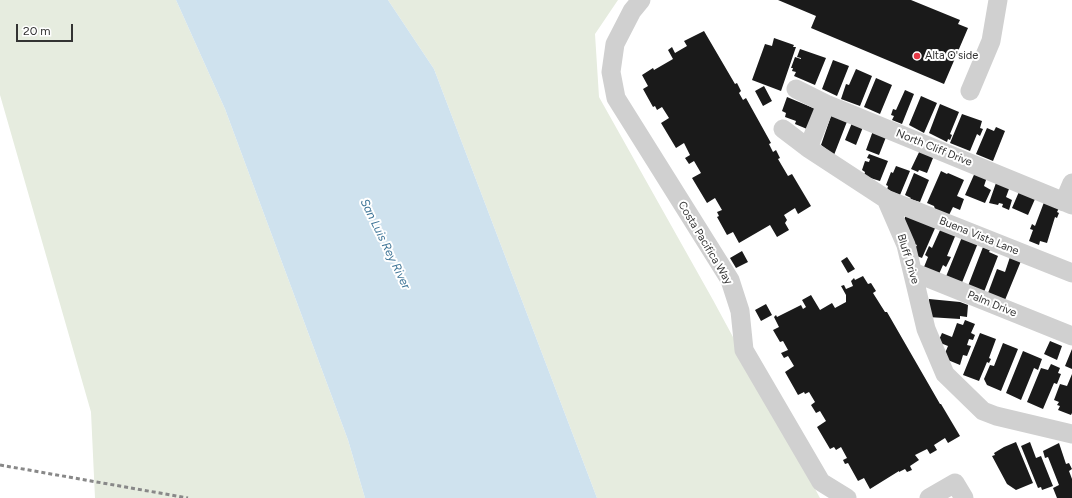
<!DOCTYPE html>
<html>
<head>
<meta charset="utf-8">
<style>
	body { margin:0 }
	#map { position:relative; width:1072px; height:498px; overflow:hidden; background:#fff; font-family:Figtree,sans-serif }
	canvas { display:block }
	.scale { position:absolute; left:16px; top:24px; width:57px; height:18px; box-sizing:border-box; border:2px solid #333; border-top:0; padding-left:5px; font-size:12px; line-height:14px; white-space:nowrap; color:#333; -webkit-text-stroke:3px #fff; paint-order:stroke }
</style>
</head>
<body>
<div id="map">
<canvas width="1072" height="498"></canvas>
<div class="scale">20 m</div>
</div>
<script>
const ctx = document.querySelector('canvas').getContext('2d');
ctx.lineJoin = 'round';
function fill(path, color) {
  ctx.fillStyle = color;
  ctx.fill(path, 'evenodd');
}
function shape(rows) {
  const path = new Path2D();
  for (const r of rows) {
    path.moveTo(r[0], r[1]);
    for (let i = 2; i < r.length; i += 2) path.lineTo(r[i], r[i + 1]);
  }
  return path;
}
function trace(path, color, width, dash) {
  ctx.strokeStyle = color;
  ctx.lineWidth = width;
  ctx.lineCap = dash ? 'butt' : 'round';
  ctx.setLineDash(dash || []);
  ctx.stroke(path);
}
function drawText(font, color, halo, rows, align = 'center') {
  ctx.font = font + ' Figtree,sans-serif';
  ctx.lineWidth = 4;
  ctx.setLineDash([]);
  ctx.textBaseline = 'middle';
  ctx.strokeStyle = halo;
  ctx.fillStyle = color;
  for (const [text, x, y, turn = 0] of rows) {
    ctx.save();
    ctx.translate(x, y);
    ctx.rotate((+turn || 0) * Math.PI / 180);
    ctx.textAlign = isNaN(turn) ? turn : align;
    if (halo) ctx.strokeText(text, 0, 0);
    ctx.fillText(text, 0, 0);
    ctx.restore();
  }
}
const green = shape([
	[0,0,176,0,225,109,348,440,365,498,95,498,91,412,0,95],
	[388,0,618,0,595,34,599,97,713,300,820,498,597,498,434,69]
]);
const water = shape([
	[176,0,388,0,434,69,597,498,365,498,348,440,225,109]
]);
const building = shape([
	[778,0,911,0,960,20,958,24,968,28,944,84,811,28,816,16],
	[704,31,735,84,737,83,741,91,739,93,743,100,746,98,771,143,769,144,773,152,776,150,780,158,778,159,788,176,792,174,811,206,798,214,795,208,784,215,787,220,785,223,789,230,777,237,770,225,739,243,733,232,727,235,717,217,719,216,717,212,722,210,715,198,707,203,692,178,701,173,694,161,689,164,685,158,690,155,684,143,676,148,661,123,669,118,662,107,657,110,655,106,653,107,643,89,648,86,642,75,653,68,654,70,673,59,668,50,672,47,675,53,687,46,684,41],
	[774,38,794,45,793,47,796,47,781,91,752,80,765,44,772,46],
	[800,49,826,58,815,85,794,76,796,72,792,71,793,68,791,68,795,57,801,59,801,58,797,57],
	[833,60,849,66,837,96,822,89],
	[856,69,872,76,860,106,841,99,846,84,849,85],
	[876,78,892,85,880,114,864,107],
	[764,86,772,101,763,106,755,91],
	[905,90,914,94,902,124,892,120,894,116,891,115,893,109,896,110],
	[921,96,937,103,924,133,909,125],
	[787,97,818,110,807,129,795,124,796,121,785,117,786,113,782,111],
	[940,104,959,112,950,134,952,135,950,140,948,139,947,142,929,133],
	[962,114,982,121,980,128,983,129,980,136,977,134,970,151,950,143],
	[831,116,848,119,834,155,821,145],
	[854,118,865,122,856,145,845,140],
	[996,127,1005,131,993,161,976,154,987,128,994,131],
	[874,128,888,132,879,155,866,150],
	[921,148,935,153,927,173,919,170,918,172,911,169],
	[869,154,888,161,880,181,864,176,865,172,862,170,865,161,869,162,870,159,867,158],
	[896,166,910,171,900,195,887,190,888,186,886,185,891,172,893,173],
	[977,168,988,174,984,186,991,190,985,203,965,195],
	[941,171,947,174,948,173,964,180,957,196,964,199,960,210,953,207,949,215,935,209,934,206,927,203],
	[914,173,929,180,920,202,910,199,911,198,905,195],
	[997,180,1009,189,1006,197,1012,200,1009,210,1002,207,1003,204,999,203,998,205,989,203],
	[1021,187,1035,199,1028,215,1012,208],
	[1046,197,1060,206,1057,212,1059,213,1057,218,1055,217,1047,243,1040,241,1039,245,1029,241,1033,230,1030,229,1032,224,1035,226],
	[907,213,936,226,922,258,912,254,917,245,906,241,901,226],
	[941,228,956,234,947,256,951,257,946,267,943,265,939,274,924,267,928,257,925,255,929,246,932,248],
	[962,237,978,243,961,285,945,279],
	[983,247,990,250,989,252,998,256,984,292,968,286],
	[742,251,748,262,736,268,730,258],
	[847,257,855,269,848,273,841,261],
	[1010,257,1021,261,1005,300,988,293,997,269,1005,272],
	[863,276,868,284,871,283,876,291,873,293,885,312,887,312,940,404,941,404,960,436,948,443,945,438,934,445,937,450,930,454,927,449,915,455,919,460,910,466,912,470,907,472,905,469,899,472,899,471,870,489,864,478,858,481,848,463,845,464,843,460,847,458,841,447,836,450,834,447,830,449,817,427,826,421,820,411,816,413,811,405,815,402,809,392,805,394,804,392,798,395,785,372,794,366,788,356,784,358,781,353,788,350,783,341,780,342,773,330,779,327,774,317,776,315,777,317,801,305,803,309,806,307,802,300,811,295,820,310,832,303,835,308,846,302,846,295,841,286,844,285,846,289,853,286,851,281,854,278,855,280],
	[929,299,960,302,968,305,967,317,960,316,960,319,928,317],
	[766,304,772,315,761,321,755,310],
	[965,320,975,324,971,333,975,335,973,340,969,339,967,345,971,346,967,356,963,355,960,365,943,358,948,346,938,342,942,333,952,337,957,323,963,325],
	[980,333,996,339,989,358,991,359,989,363,987,362,979,381,963,375],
	[1050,341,1062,346,1057,360,1044,354],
	[1003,343,1018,349,1001,391,987,385,984,379,990,365,994,366],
	[1072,349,1072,369,1065,366],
	[1023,351,1042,359,1038,370,1034,368,1021,400,1006,393],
	[1051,364,1060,368,1058,373,1061,374,1057,384,1054,383,1043,409,1027,402,1041,368,1048,370],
	[1072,374,1072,413,1071,415,1058,410,1060,406,1057,405,1059,402,1054,400,1060,384,1067,386],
	[1016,442,1033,483,1016,490,1007,484,992,456,995,455,994,453,1004,447],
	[1030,442,1036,458,1041,456,1053,486,1042,490,1041,487,1038,488,1021,446],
	[1059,443,1066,464,1069,463,1072,469,1069,471,1072,479,1072,498,1057,498,1053,488,1059,485,1048,457,1045,458,1043,451]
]);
const minor = shape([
	[641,0,632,11,615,44,611,72,616,98,730,280,740,311,744,350,821,482,847,498],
	[796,89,826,104,1072,205],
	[970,91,991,41,998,0],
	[783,129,808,148,886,199,906,245,926,329,945,374,983,411,996,416,1072,434],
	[808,148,826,104],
	[886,199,1072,273],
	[1064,202,1072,183],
	[913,272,1072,336],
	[929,498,955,483,964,498]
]);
const rail = shape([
	[0,465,188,498]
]);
const markers = [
	[917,56,4,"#e63946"]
];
const poiNames = [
	["Alta O'side",925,56]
];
const streetNames = [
	["North Cliff Drive",934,148,22],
	["Buena Vista Lane",979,236,22],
	["Costa Pacifica Way",705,243,59],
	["Bluff Drive",908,259,73],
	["Palm Drive",992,304,22]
];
const waterNames = [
	["San Luis Rey River",385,244,64]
];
fill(green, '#e6ecdf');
fill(water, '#cfe2ee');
fill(building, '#1a1a1a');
trace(minor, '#d0d0d0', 19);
trace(rail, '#888', 3, [4, 3]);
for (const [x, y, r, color] of markers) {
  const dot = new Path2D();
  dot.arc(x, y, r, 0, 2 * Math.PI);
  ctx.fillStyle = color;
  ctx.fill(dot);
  trace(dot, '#fff', 1.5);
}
drawText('11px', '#333', '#fff', poiNames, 'left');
drawText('11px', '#333', '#fff', streetNames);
drawText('italic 12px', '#3f7597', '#fff', waterNames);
</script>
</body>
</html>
